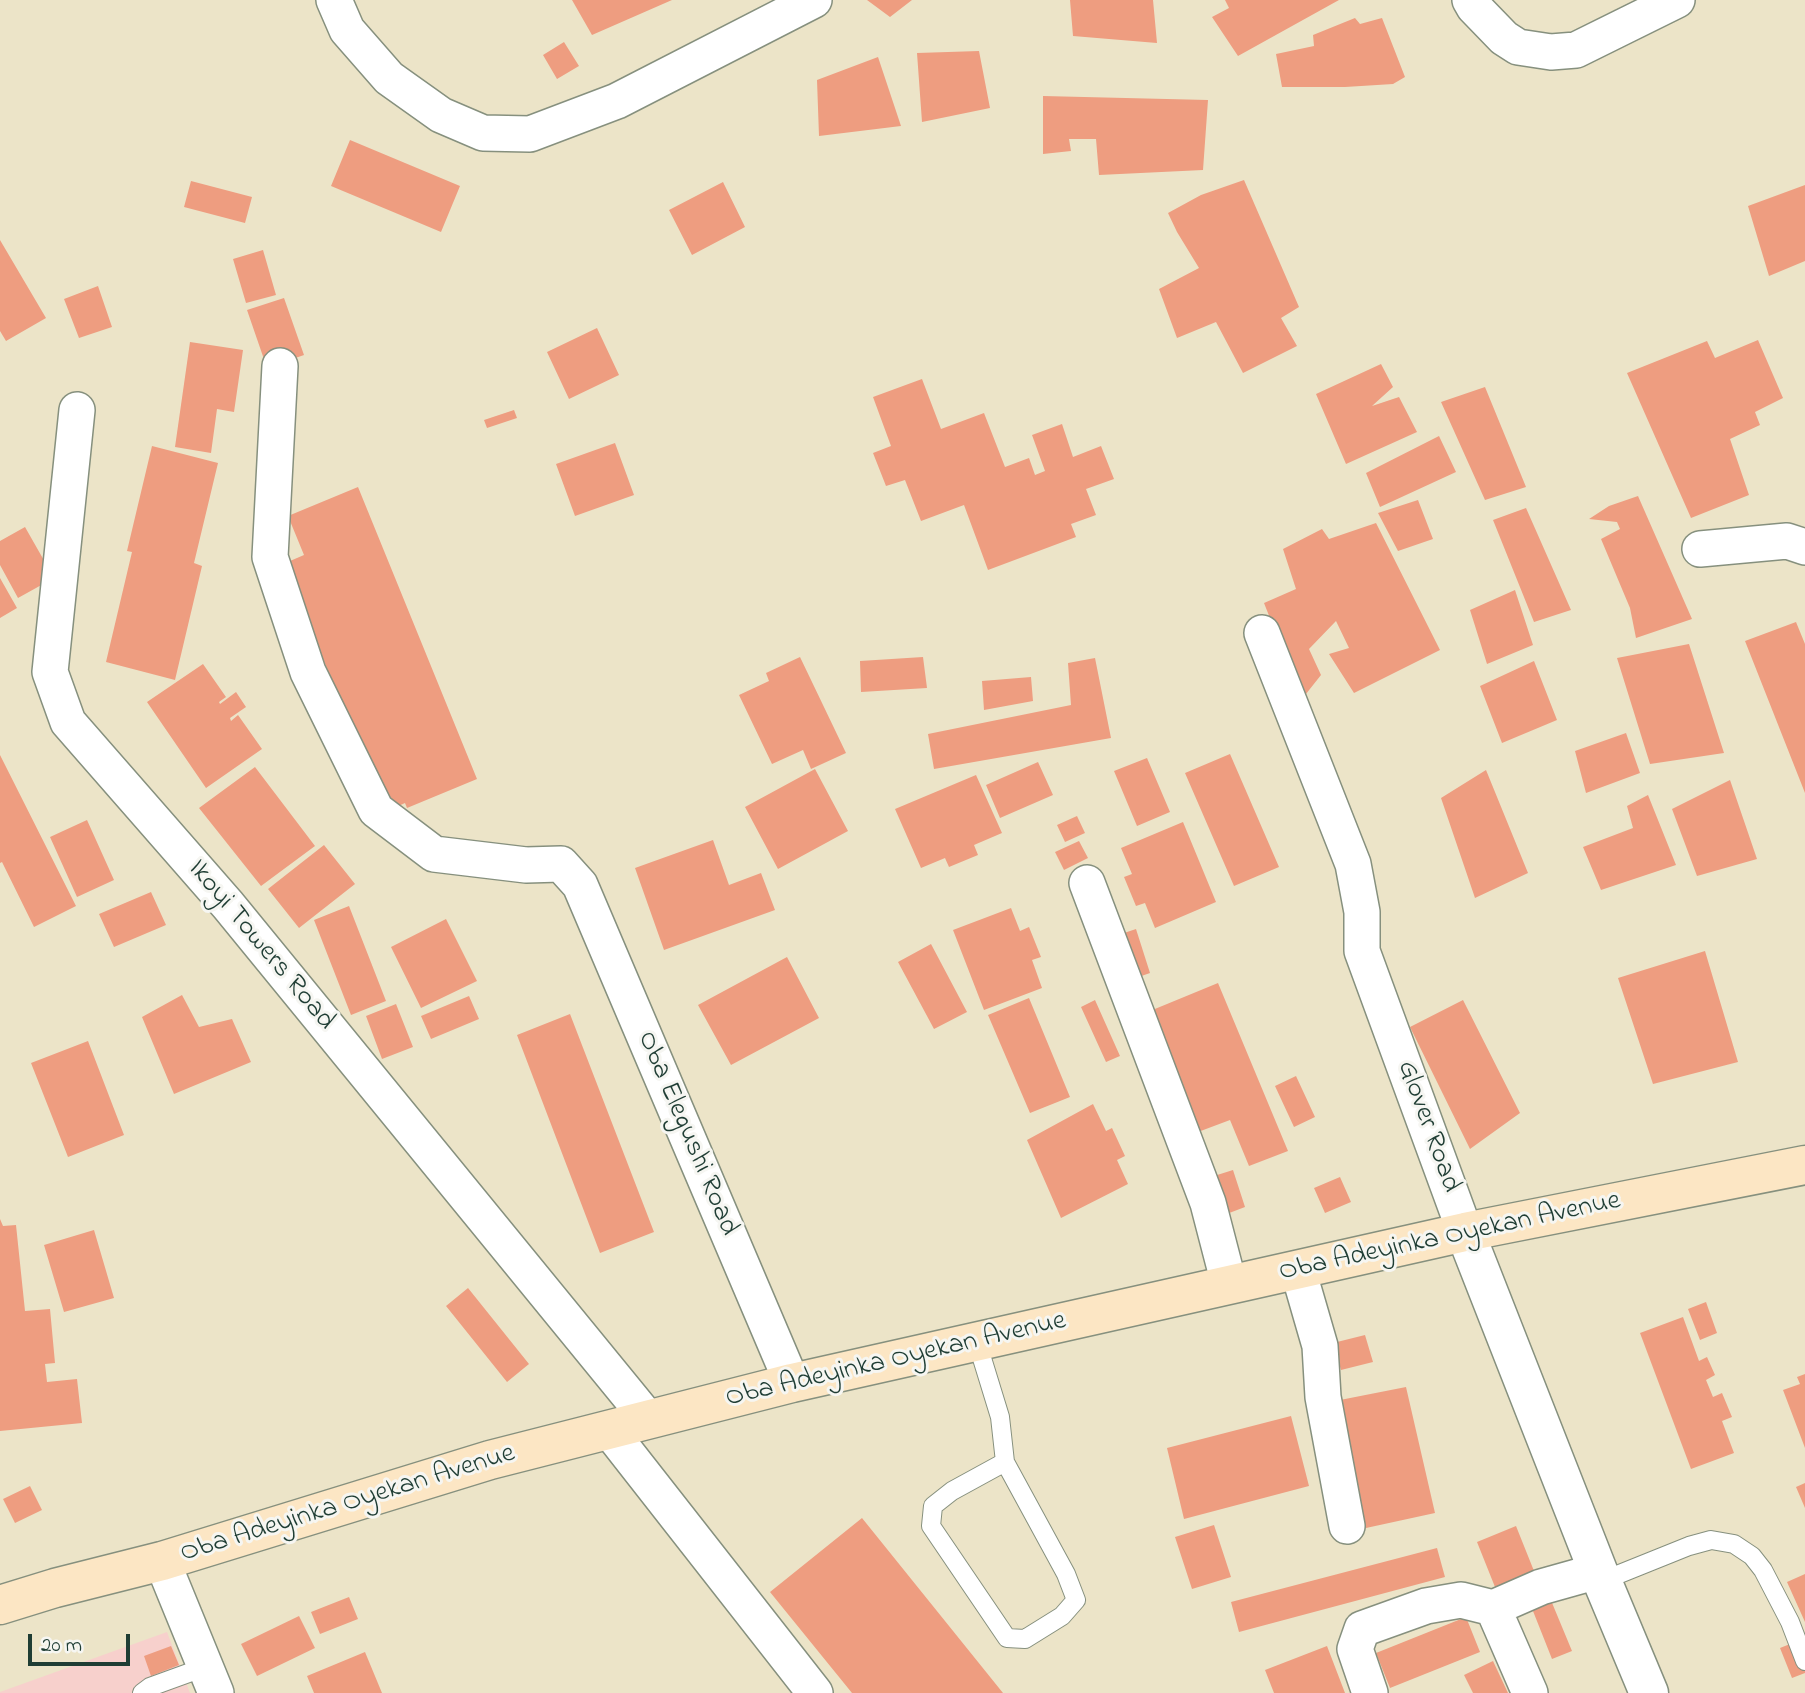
<!DOCTYPE html>
<html>
<head>
<meta charset="utf-8">
<style>
	body { margin:0 }
	#map { position:relative; width:1805px; height:1693px; overflow:hidden; background:#ece4c8; font-family:"Indie Flower",sans-serif }
	canvas { display:block }
	.scale { position:absolute; left:28px; top:1634px; width:102px; height:32px; box-sizing:border-box; border:4px solid #1f3d34; border-top:0; padding-left:9px; font-size:21px; line-height:24px; white-space:nowrap; color:#1f3d34; -webkit-text-stroke:5px #f6f6f2; paint-order:stroke }
</style>
</head>
<body>
<div id="map">
<canvas width="1805" height="1693"></canvas>
<div class="scale">20 m</div>
</div>
<script>
const ctx = document.querySelector('canvas').getContext('2d');
ctx.lineJoin = 'round';
function fill(path, color) {
  ctx.fillStyle = color;
  ctx.fill(path, 'evenodd');
}
function shape(rows) {
  const path = new Path2D();
  for (const r of rows) {
    path.moveTo(r[0], r[1]);
    for (let i = 2; i < r.length; i += 2) path.lineTo(r[i], r[i + 1]);
  }
  return path;
}
function trace(path, color, width, dash) {
  ctx.strokeStyle = color;
  ctx.lineWidth = width;
  ctx.lineCap = dash ? 'butt' : 'round';
  ctx.setLineDash(dash || []);
  ctx.stroke(path);
}
function drawText(font, color, halo, rows, align = 'center') {
  ctx.font = font + ' "Indie Flower",sans-serif';
  ctx.lineWidth = 6;
  ctx.setLineDash([]);
  ctx.textBaseline = 'middle';
  ctx.strokeStyle = halo;
  ctx.fillStyle = color;
  for (const [text, x, y, turn = 0] of rows) {
    ctx.save();
    ctx.translate(x, y);
    ctx.rotate((+turn || 0) * Math.PI / 180);
    ctx.textAlign = isNaN(turn) ? turn : align;
    if (halo) ctx.strokeText(text, 0, 0);
    ctx.fillText(text, 0, 0);
    ctx.restore();
  }
}
const built = shape([
	[167,1632,190,1693,0,1693,0,1692]
]);
const building = shape([
	[572,0,672,0,592,35],
	[867,0,912,0,890,17],
	[1070,0,1153,0,1157,43,1073,36],
	[1225,0,1339,0,1238,56,1212,17,1229,8],
	[1355,18,1360,24,1382,18,1405,77,1393,84,1345,87,1282,87,1276,54,1314,46,1313,35],
	[564,42,579,66,557,79,543,55],
	[979,51,990,108,922,122,917,53],
	[878,57,901,126,819,136,817,80],
	[1043,96,1208,100,1203,170,1099,175,1096,139,1069,139,1071,151,1043,154],
	[350,140,460,186,441,232,331,186],
	[1244,180,1299,307,1281,318,1297,346,1243,373,1216,322,1177,338,1159,289,1199,268,1177,232,1168,213,1201,195],
	[191,181,252,197,245,223,184,207],
	[723,182,745,227,692,255,669,210],
	[1805,185,1805,261,1769,276,1748,206],
	[0,240,46,318,6,341,0,331],
	[263,250,276,295,246,303,233,259],
	[98,286,112,327,79,338,64,299],
	[284,298,304,355,267,368,247,310],
	[597,328,619,375,569,399,547,352],
	[1758,340,1783,398,1755,412,1760,425,1730,439,1749,495,1691,518,1627,373,1707,341,1715,358],
	[190,342,243,350,234,412,217,409,211,453,175,447],
	[1381,364,1393,387,1372,406,1399,397,1417,432,1346,464,1316,394],
	[922,379,941,429,984,413,1005,467,1029,458,1035,475,1045,471,1032,435,1062,424,1073,457,1101,446,1114,479,1086,489,1096,515,1071,524,1076,537,988,570,964,505,921,521,905,480,886,486,873,453,891,446,873,397],
	[1485,387,1526,487,1485,500,1441,402],
	[514,410,517,418,487,428,484,420],
	[1439,436,1456,472,1380,507,1366,473],
	[615,443,634,495,575,516,556,464],
	[152,446,218,463,194,563,202,566,175,680,106,662,132,552,127,551],
	[358,487,477,779,407,808,405,803,387,811,283,564,304,555,288,516],
	[1638,496,1692,619,1636,638,1630,608,1601,539,1620,529,1617,522,1589,519,1609,506],
	[1418,500,1433,539,1398,551,1378,513],
	[1526,508,1571,610,1534,622,1493,520],
	[1376,523,1440,650,1354,693,1329,654,1349,648,1336,621,1309,649,1321,675,1302,699,1264,603,1296,589,1283,549,1322,529,1329,539],
	[25,527,54,578,18,598,0,565,0,541],
	[0,578,17,608,0,618],
	[1515,590,1533,645,1487,664,1470,610],
	[1796,622,1805,644,1805,793,1745,641],
	[1689,644,1724,753,1650,764,1617,658],
	[800,657,846,753,811,769,803,750,772,764,739,695,769,681,766,673],
	[923,657,927,688,861,692,860,661],
	[1095,658,1111,738,934,769,928,734,1071,705,1068,663],
	[1534,661,1557,720,1502,743,1480,686],
	[203,664,226,697,219,702,220,704,236,692,246,707,230,718,231,721,238,715,262,749,206,788,147,702],
	[1031,677,1033,701,984,710,982,681],
	[1626,733,1640,773,1586,793,1575,751],
	[1230,754,1279,867,1234,886,1185,773],
	[0,755,76,906,34,927,2,862,0,863],
	[1147,758,1170,812,1137,826,1114,771],
	[1038,762,1053,795,1000,818,986,785],
	[255,767,315,846,261,886,199,808],
	[815,769,848,831,778,869,745,807],
	[1486,770,1528,873,1475,898,1441,798],
	[976,775,1002,833,974,845,978,855,949,867,945,858,921,868,895,809],
	[1730,780,1757,859,1697,876,1672,809],
	[1648,795,1676,865,1601,890,1583,847,1633,828,1627,806],
	[1077,816,1085,833,1065,842,1057,825],
	[87,820,114,880,77,897,50,837],
	[1183,822,1216,902,1155,928,1145,903,1136,906,1124,877,1132,874,1121,848],
	[713,840,729,885,761,873,775,910,664,950,635,868],
	[1079,841,1088,858,1064,870,1055,852],
	[324,845,355,884,299,928,268,889],
	[151,892,166,925,114,947,99,914],
	[349,906,386,1001,351,1015,314,920],
	[1011,908,1020,931,1029,927,1041,957,1032,960,1042,988,984,1010,953,930],
	[446,919,477,981,421,1008,391,947],
	[1136,929,1150,973,1130,980,1115,936],
	[931,944,967,1012,934,1029,898,962],
	[1705,951,1738,1062,1653,1084,1618,978],
	[787,957,819,1018,731,1065,698,1005],
	[1218,983,1288,1151,1249,1166,1230,1120,1198,1132,1150,1011],
	[182,995,199,1027,232,1019,251,1062,174,1094,142,1017],
	[469,996,479,1019,431,1039,421,1016],
	[1029,998,1070,1097,1030,1113,988,1015],
	[1095,1000,1120,1056,1106,1062,1081,1007],
	[1463,1000,1520,1113,1470,1149,1410,1027],
	[396,1004,413,1047,382,1059,366,1016],
	[570,1014,654,1232,600,1253,517,1035],
	[88,1041,124,1135,68,1157,31,1063],
	[1296,1076,1315,1117,1294,1127,1275,1086],
	[1093,1104,1106,1131,1112,1128,1125,1156,1117,1160,1128,1184,1061,1218,1027,1140],
	[1233,1170,1245,1207,1224,1215,1214,1176],
	[1340,1177,1351,1202,1325,1213,1314,1188],
	[0,1219,3,1226,16,1225,25,1311,50,1309,55,1363,45,1364,47,1382,77,1379,82,1423,0,1431],
	[94,1230,114,1298,64,1312,44,1245],
	[468,1288,529,1364,507,1382,446,1306],
	[1706,1302,1717,1333,1700,1340,1688,1309],
	[1683,1317,1699,1361,1707,1357,1715,1375,1706,1380,1713,1397,1722,1393,1732,1417,1722,1421,1734,1453,1691,1469,1640,1333],
	[1365,1335,1373,1362,1341,1370,1333,1343],
	[1805,1374,1805,1448,1783,1390,1800,1384,1797,1377],
	[1406,1387,1435,1513,1366,1528,1335,1401],
	[1291,1416,1309,1486,1184,1519,1167,1448],
	[1805,1483,1805,1508,1796,1487],
	[30,1486,42,1510,15,1523,3,1499],
	[862,1518,1003,1693,852,1693,770,1592],
	[1214,1525,1231,1577,1192,1589,1175,1537],
	[1516,1526,1536,1576,1497,1592,1477,1542],
	[1437,1548,1445,1577,1239,1632,1231,1602],
	[1805,1574,1805,1622,1787,1582],
	[349,1597,358,1619,320,1634,311,1612],
	[1550,1598,1572,1651,1552,1659,1531,1606],
	[299,1616,315,1648,257,1676,241,1644],
	[1466,1617,1480,1652,1390,1688,1376,1653],
	[1805,1638,1805,1673,1792,1678,1780,1648],
	[171,1646,179,1665,151,1676,144,1656],
	[1327,1646,1345,1693,1274,1693,1265,1670],
	[365,1652,382,1693,314,1693,307,1676],
	[1493,1661,1508,1693,1473,1693,1464,1675]
]);
const service = shape([
	[977,1342,1000,1417,1005,1462,1066,1574,1076,1600,1062,1616,1025,1639,1007,1638,931,1526,933,1506,952,1491,1005,1462],
	[1602,1581,1689,1546,1711,1540,1734,1544,1752,1556,1763,1570,1790,1622,1805,1661],
	[142,1693,150,1687,205,1667]
]);
const minor = shape([
	[334,0,347,30,389,78,441,115,483,133,530,134,617,101,814,0],
	[1470,0,1474,7,1504,38,1518,47,1551,52,1576,50,1677,0],
	[280,366,270,557,308,672,376,810,434,854,526,865,561,864,580,885,792,1383],
	[77,410,50,672,68,722,228,905,649,1420],
	[1700,549,1787,541,1805,547],
	[1262,633,1353,864,1362,912,1362,951,1465,1232],
	[1087,883,1208,1203,1229,1284],
	[1298,1270,1320,1346,1323,1397,1347,1526],
	[609,1430,815,1693],
	[162,1561,216,1693],
	[1493,1608,1530,1693],
	[1370,1693,1355,1649,1362,1629,1426,1606,1461,1600,1493,1608,1541,1587,1598,1571]
]);
const tertiary = shape([
	[1465,1232,1598,1571,1649,1693]
]);
const secondary = shape([
	[0,1605,55,1588,162,1561,490,1460,792,1383,1465,1232,1805,1165]
]);
const streetNames = [
	["Ikoyi Towers Road",260,946,50],
	["Glover Road",1427,1127,70],
	["Oba Elegushi Road",686,1134,67],
	["Oba Adeyinka Oyekan Avenue",1450,1238,-12],
	["Oba Adeyinka Oyekan Avenue",896,1361,-13],
	["Oba Adeyinka Oyekan Avenue",348,1505,-17]
];
fill(built, '#f7d0cc');
fill(building, '#ee9d80');
trace(service, '#86907e', 20);
trace(minor, '#86907e', 38);
trace(tertiary, '#86907e', 41);
trace(secondary, '#86907e', 41);
trace(service, '#fff', 18);
trace(minor, '#fff', 35);
trace(tertiary, '#fff', 38);
trace(secondary, '#fce6c4', 38);
drawText('28px', '#1f3d34', '#f6f6f2', streetNames);
</script>
</body>
</html>
